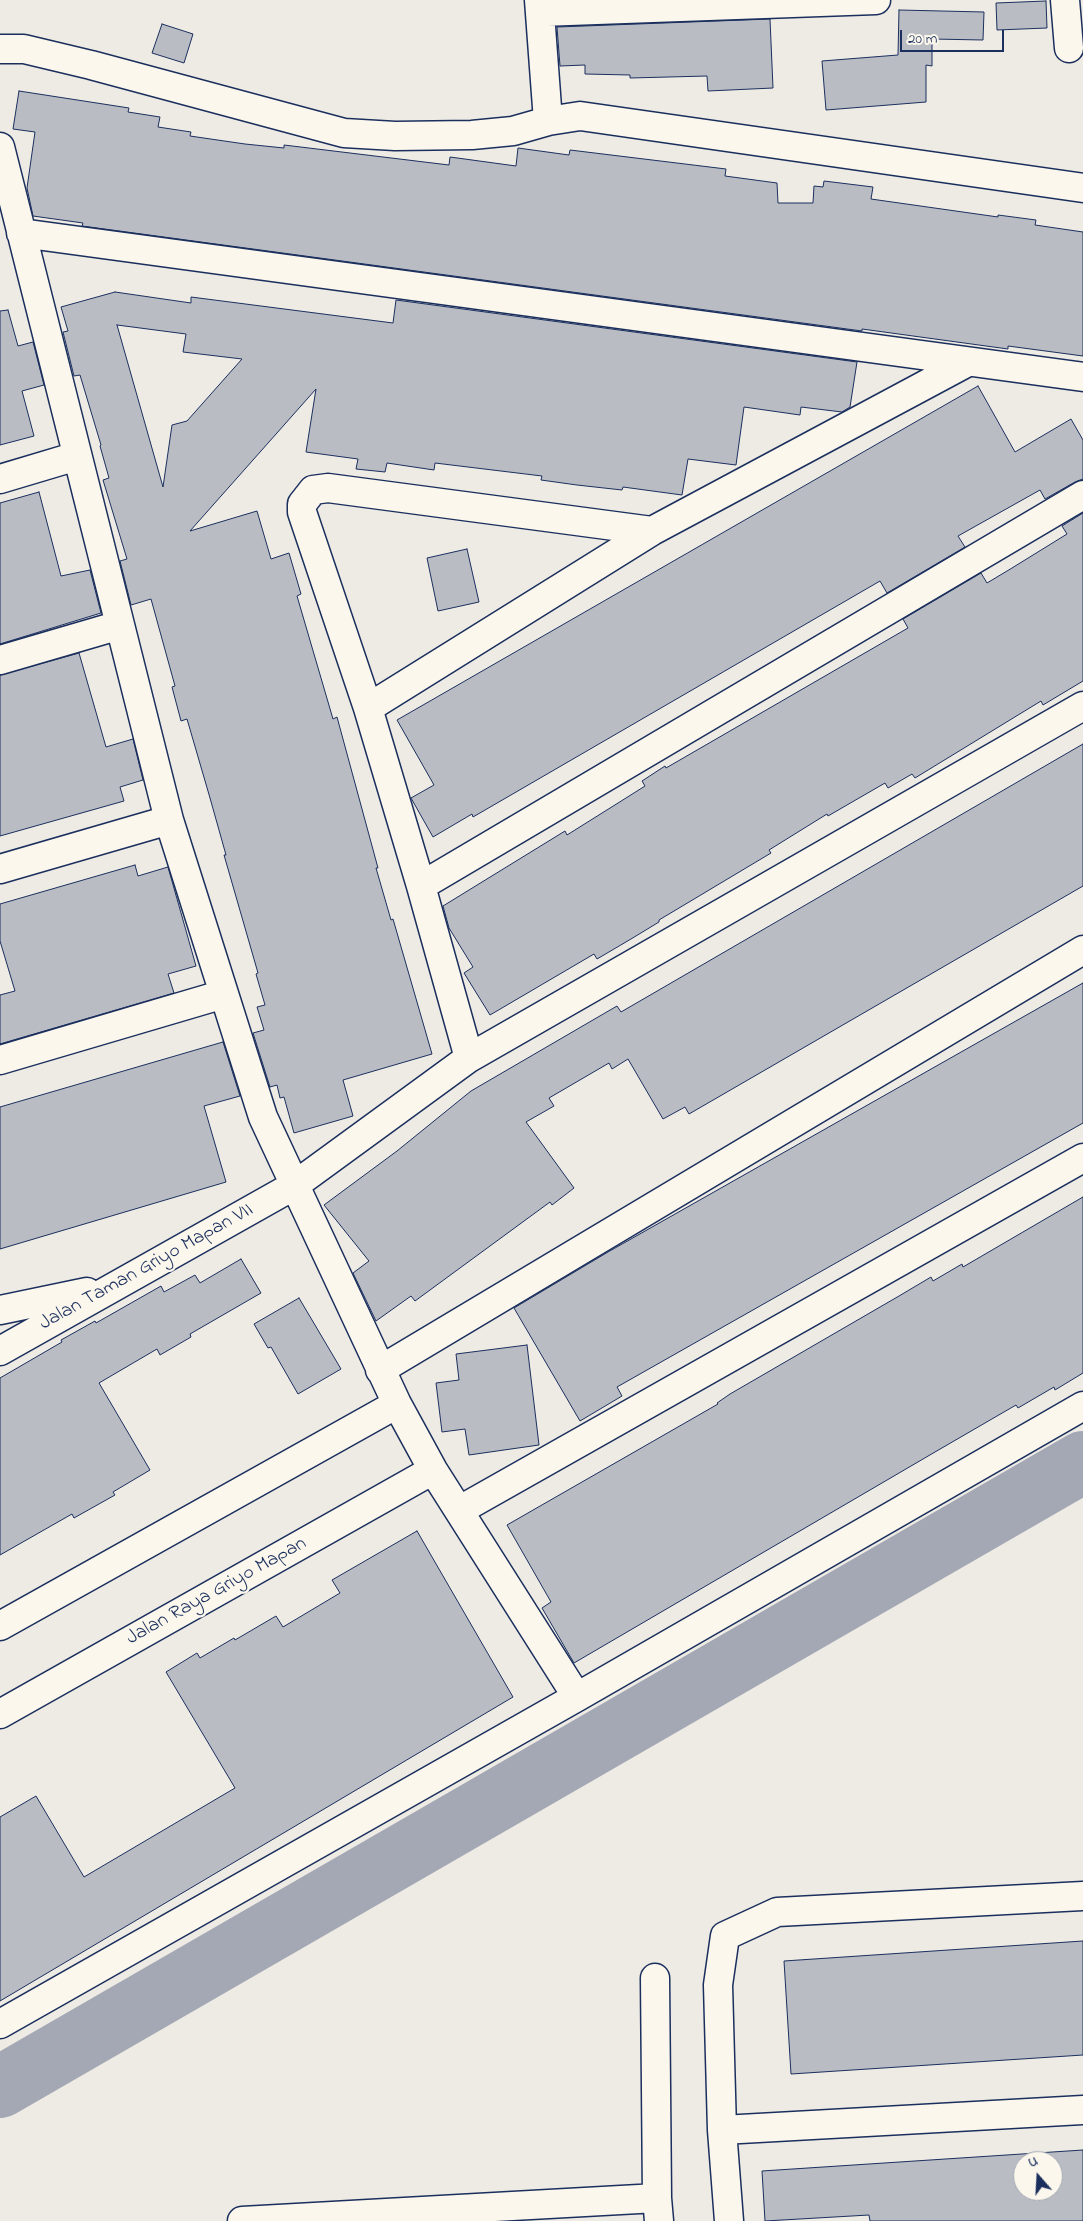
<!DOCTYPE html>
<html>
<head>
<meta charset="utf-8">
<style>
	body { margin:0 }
	#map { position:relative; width:1083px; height:2221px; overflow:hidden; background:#eeebe4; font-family:"Indie Flower",sans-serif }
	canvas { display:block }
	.north { position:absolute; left:1013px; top:2151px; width:50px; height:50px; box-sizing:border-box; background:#fbf7ec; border:1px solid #a1a7b3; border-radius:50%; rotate:341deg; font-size:14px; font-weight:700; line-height:20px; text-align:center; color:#1b2f5e }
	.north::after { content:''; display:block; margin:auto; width:18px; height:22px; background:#1b2f5e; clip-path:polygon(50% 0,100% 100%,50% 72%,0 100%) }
	.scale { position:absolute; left:900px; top:30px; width:104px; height:22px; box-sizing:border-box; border:2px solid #1b2f5e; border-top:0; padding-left:6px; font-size:15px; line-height:18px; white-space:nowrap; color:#1b2f5e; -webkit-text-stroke:4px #fbf7ec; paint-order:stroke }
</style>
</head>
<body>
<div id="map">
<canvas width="1083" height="2221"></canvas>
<div class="north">U</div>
<div class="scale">20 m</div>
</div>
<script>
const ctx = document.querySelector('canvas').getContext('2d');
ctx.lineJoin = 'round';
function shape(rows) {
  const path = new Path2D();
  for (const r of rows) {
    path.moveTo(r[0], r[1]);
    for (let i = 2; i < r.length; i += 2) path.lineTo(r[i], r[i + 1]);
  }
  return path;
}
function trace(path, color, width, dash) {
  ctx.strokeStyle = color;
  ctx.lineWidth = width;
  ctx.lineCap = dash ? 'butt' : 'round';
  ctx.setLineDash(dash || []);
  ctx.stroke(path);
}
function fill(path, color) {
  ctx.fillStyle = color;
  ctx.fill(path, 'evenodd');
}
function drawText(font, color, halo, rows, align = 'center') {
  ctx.font = font + ' "Indie Flower",sans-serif';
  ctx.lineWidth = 4.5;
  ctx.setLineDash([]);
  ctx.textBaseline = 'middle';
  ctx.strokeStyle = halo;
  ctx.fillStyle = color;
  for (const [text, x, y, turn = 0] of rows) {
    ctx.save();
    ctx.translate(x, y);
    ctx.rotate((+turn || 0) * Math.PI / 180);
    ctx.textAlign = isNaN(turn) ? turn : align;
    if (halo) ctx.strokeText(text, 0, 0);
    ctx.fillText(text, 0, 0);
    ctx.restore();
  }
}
const river = shape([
	[0,2087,1083,1462]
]);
const building = shape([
	[1046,1,1047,28,997,30,996,3,1046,1],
	[899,10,984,12,983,40,932,39,932,66,926,65,926,102,826,110,822,61,898,55,899,10],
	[770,19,773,88,708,91,707,76,630,78,630,75,585,74,585,65,560,66,557,27,770,19],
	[162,24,193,34,184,63,152,53,162,24],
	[19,91,129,108,128,112,160,117,158,127,191,132,190,136,245,144,284,148,284,145,449,165,450,157,516,166,518,148,569,155,570,150,726,169,725,176,777,183,778,203,813,203,814,186,823,187,824,181,873,187,871,199,998,217,998,215,1036,220,1035,225,1083,232,1083,356,1008,346,1008,349,862,329,862,331,82,226,83,223,33,216,27,188,35,132,13,129,19,91],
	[115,292,191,303,191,297,393,323,396,300,857,362,850,407,842,412,801,407,800,415,744,407,736,465,688,459,682,495,623,487,622,490,577,485,541,480,542,476,435,463,434,470,387,463,385,472,356,469,358,459,306,452,316,389,190,531,257,511,271,559,289,553,301,594,297,596,333,719,337,717,378,868,376,868,391,920,393,919,432,1054,343,1080,353,1116,294,1133,284,1097,280,1098,277,1085,270,1087,253,1033,264,1030,257,1007,265,1005,256,974,258,973,224,855,226,855,210,798,187,719,181,721,172,687,175,686,151,599,131,605,120,561,127,559,103,480,109,478,100,446,101,445,80,375,74,376,63,332,68,331,61,307,115,292],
	[117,325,186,334,183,352,242,359,187,421,172,425,163,487,117,325],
	[8,310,18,346,33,342,44,385,22,391,34,436,0,445,0,311,8,310],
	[978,386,1015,452,1071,419,1083,440,1083,479,1075,482,1045,499,1040,490,958,536,965,547,887,593,880,581,473,817,472,814,433,837,411,798,434,785,397,720,978,386],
	[39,492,61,576,90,570,101,613,0,644,0,503,39,492],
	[1083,513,1083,681,1043,705,1041,701,915,778,912,774,888,788,885,783,828,816,827,814,769,850,771,853,659,920,659,922,631,939,597,959,594,954,490,1015,464,973,473,967,449,928,443,906,565,831,567,835,626,798,645,786,642,781,665,766,666,768,908,628,903,619,981,573,987,583,1012,568,1067,534,1062,526,1083,513],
	[467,549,479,602,438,611,427,558,467,549],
	[79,653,106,747,133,739,143,780,120,787,124,801,0,836,0,675,79,653],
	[1083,744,1083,886,689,1114,685,1107,663,1119,628,1059,612,1069,609,1063,549,1098,554,1106,526,1122,574,1188,552,1205,550,1202,415,1301,411,1296,376,1321,353,1273,369,1261,324,1205,397,1151,471,1091,617,1006,621,1012,1083,744],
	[135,865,138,876,168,867,196,966,168,974,174,993,0,1044,0,995,15,991,0,941,0,904,135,865],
	[1083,983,1083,1123,617,1387,622,1396,580,1421,514,1308,608,1252,1083,983],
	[223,1042,240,1096,204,1106,226,1182,0,1249,0,1107,223,1042],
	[1083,1197,1083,1373,1055,1390,1054,1387,1018,1408,1016,1405,935,1452,574,1663,542,1608,551,1602,507,1525,718,1404,717,1403,730,1394,899,1296,931,1277,933,1281,962,1264,963,1267,1083,1197],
	[241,1259,261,1293,190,1334,191,1337,160,1355,157,1349,99,1383,150,1470,113,1492,115,1495,74,1518,72,1514,0,1555,0,1378,62,1342,61,1340,95,1321,96,1323,161,1286,164,1292,195,1275,200,1283,241,1259],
	[299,1298,341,1369,298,1394,271,1347,268,1348,254,1324,299,1298],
	[527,1345,539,1445,469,1455,465,1429,442,1432,436,1383,459,1380,456,1354,527,1345],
	[417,1531,513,1697,0,2001,0,1817,36,1796,84,1877,235,1788,166,1672,197,1653,200,1658,234,1638,235,1640,276,1616,283,1627,340,1593,332,1580,417,1531],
	[1083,1941,1083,2055,791,2074,784,1961,1083,1941],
	[1083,2150,1083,2221,870,2221,869,2215,765,2221,762,2171,1083,2150],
	[1023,2161,1053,2161,1053,2191,1023,2191,1023,2161]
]);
const street = shape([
	[539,0,548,121],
	[1065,0,1069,48],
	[541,12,876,0],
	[0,49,24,49,91,65,344,133,395,136,472,135,513,131,548,121,580,116,1083,188],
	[0,147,169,820,263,1117,397,1404,433,1470,577,1697],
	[21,233,1083,377],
	[0,479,77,456],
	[0,660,120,625],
	[368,708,652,531,966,363],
	[0,869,169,820],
	[421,886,1083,495],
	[469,1058,421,886,368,708,302,512,302,504,313,490,328,488,652,531],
	[0,1060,224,994],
	[0,1310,87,1292],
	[0,1351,295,1185,469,1058,1083,706],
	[380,1370,1083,950],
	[460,1510,1083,1158],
	[0,1626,397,1404],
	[0,1714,433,1470],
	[655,1978,657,2198,659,2221],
	[0,2024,577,1697,1083,1406],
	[722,2130,1083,2110],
	[242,2221,657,2198],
	[729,2221,722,2130,718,1985,725,1936,777,1912,1083,1896]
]);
const streetNames = [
	["Jalan Taman Griyo Mapan VII",147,1268,-29],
	["Jalan Raya Griyo Mapan",217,1592,-29]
];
trace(river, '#a3a8b4', 62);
fill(building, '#b9bcc3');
trace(building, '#1b2f5e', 1);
trace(street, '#1b2f5e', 31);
trace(street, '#fbf7ec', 28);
drawText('20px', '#1b2f5e', '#fbf7ec', streetNames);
</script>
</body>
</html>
